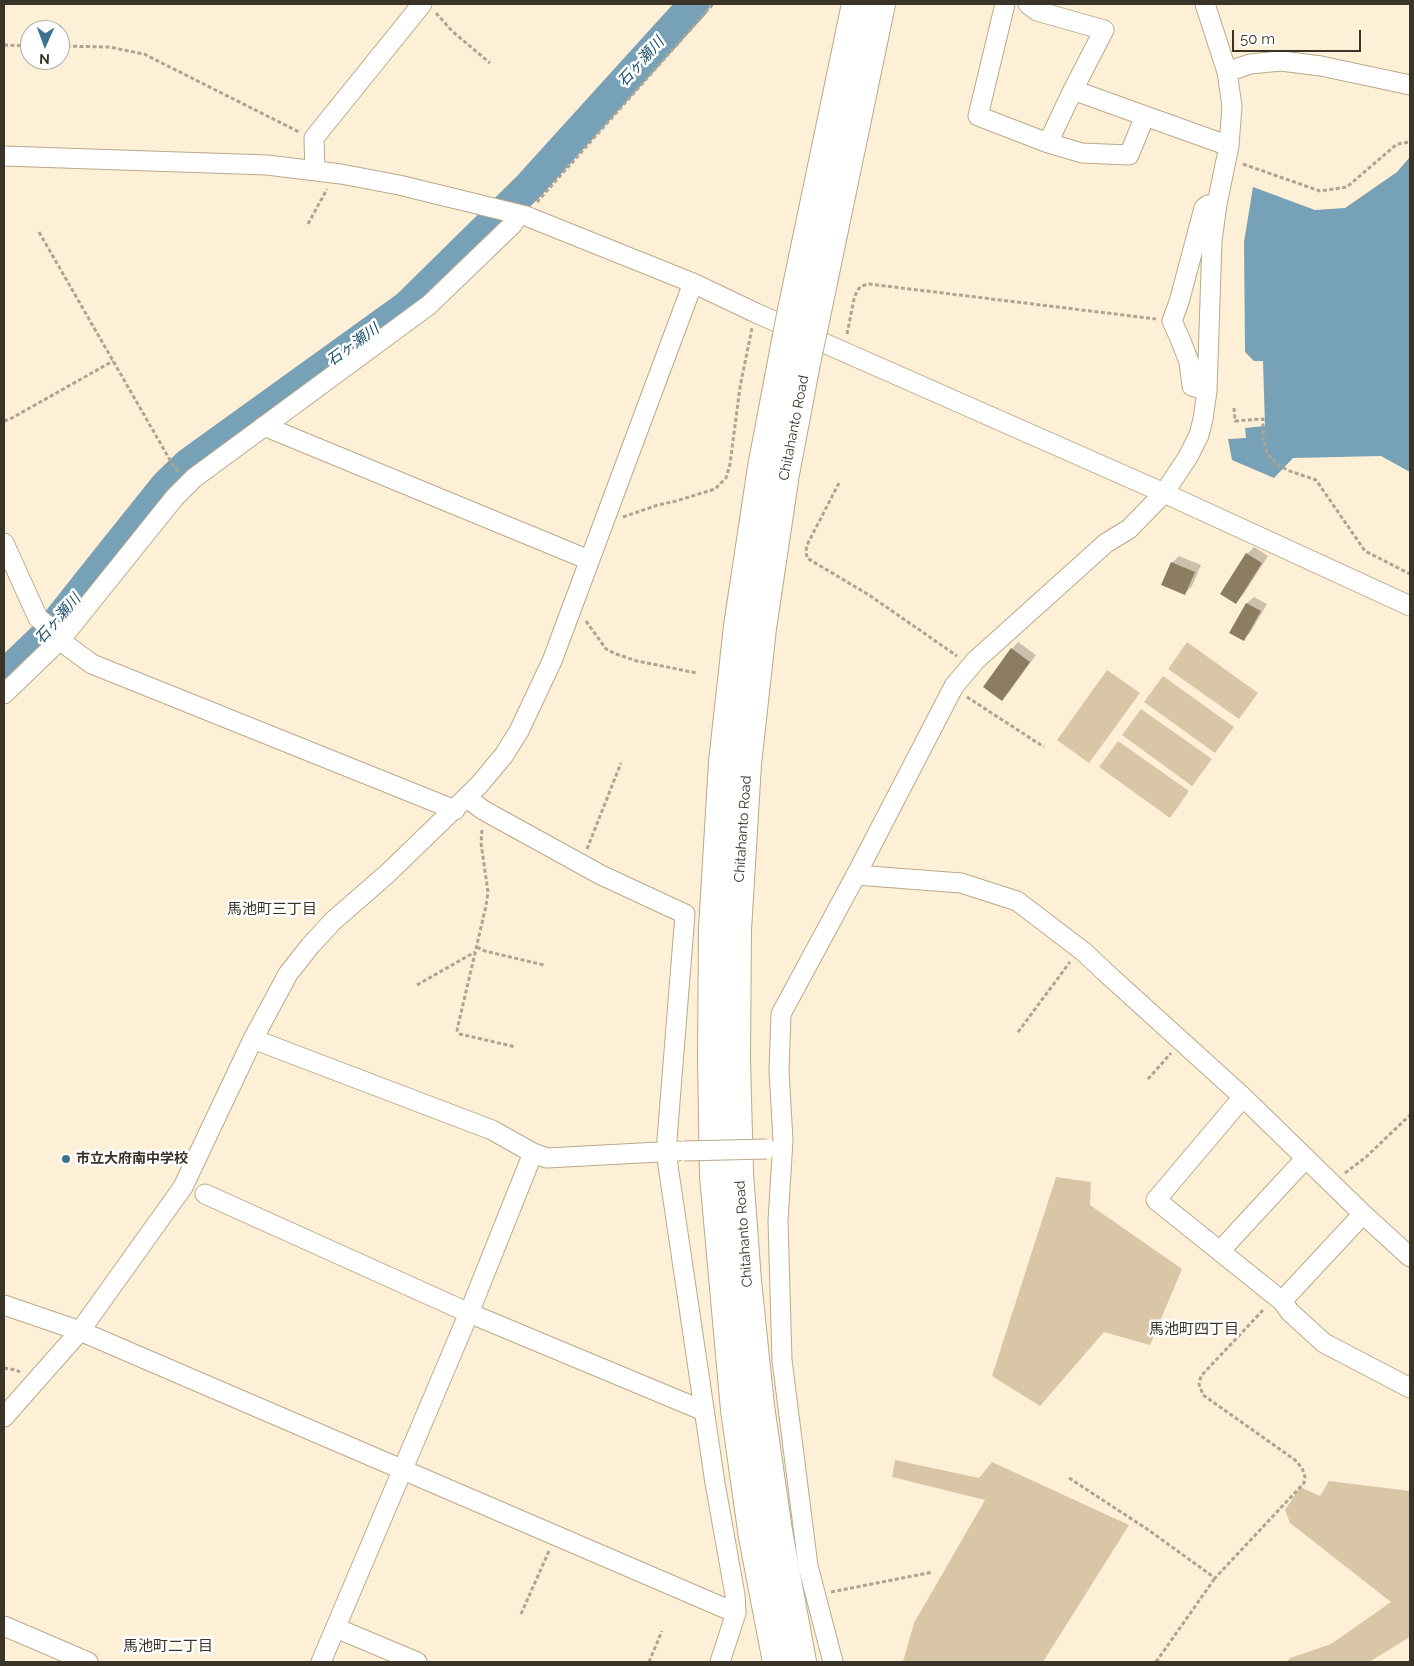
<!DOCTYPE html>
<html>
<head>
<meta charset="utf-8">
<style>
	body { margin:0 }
	#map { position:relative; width:1414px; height:1666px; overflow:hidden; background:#fef0d7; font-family:Raleway,sans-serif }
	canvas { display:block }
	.frame { position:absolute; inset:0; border:5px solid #3a3327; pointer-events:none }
	.north { position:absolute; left:20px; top:20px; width:50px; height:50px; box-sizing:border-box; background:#fff; border:1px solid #b0ada9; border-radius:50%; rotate:182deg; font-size:14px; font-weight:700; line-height:20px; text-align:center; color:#3a3327 }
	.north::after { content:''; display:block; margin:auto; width:18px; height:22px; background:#3b738e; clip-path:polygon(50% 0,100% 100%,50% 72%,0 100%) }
	.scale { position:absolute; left:1232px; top:30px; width:129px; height:22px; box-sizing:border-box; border:2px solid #3a3327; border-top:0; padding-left:6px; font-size:15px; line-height:18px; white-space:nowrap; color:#3a3327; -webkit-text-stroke:4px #fff; paint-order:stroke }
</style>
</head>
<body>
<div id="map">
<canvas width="1414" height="1666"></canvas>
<div class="frame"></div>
<div class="north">N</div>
<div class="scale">50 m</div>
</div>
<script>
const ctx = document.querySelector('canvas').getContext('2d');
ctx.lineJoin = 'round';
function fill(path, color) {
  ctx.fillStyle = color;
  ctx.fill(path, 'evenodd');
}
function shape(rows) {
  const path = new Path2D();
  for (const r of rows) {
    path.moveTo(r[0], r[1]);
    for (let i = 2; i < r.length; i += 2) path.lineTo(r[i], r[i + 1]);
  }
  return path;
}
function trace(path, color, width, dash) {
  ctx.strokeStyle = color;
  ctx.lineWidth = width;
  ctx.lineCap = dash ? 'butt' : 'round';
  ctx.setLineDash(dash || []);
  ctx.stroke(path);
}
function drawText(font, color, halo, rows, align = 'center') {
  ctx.font = font + ' Raleway,"Noto Sans JP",sans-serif';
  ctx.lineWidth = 5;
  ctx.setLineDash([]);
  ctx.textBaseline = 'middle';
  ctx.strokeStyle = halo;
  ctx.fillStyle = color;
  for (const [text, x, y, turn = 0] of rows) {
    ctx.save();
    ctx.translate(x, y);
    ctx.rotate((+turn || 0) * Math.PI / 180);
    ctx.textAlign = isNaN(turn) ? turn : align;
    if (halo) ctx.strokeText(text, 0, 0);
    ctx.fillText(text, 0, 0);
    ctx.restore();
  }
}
const green = shape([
	[1187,642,1258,693,1239,719,1168,669],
	[1107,670,1140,693,1089,763,1057,740],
	[1163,676,1234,727,1215,753,1144,702],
	[1141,709,1212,759,1192,786,1122,735],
	[1118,741,1189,791,1170,818,1099,767],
	[1056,1177,1091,1182,1090,1205,1182,1269,1150,1345,1104,1332,1040,1406,992,1376],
	[895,1460,979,1478,992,1462,1129,1525,1043,1662,903,1662,914,1623,985,1500,892,1477],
	[1329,1481,1410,1491,1410,1637,1369,1662,1287,1662,1290,1658,1331,1644,1391,1602,1290,1523,1285,1510,1300,1487,1320,1496]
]);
const water = shape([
	[1409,158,1410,472,1381,456,1293,458,1274,478,1232,460,1228,439,1246,438,1245,428,1265,426,1263,361,1254,361,1245,352,1244,242,1253,187,1315,210,1345,208,1397,172]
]);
const shadow = shape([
	[1254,547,1268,556,1243,595,1236,602,1247,554],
	[1179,556,1201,565,1192,586,1185,593,1172,563],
	[1254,597,1267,604,1250,633,1243,639,1231,632,1247,603],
	[1018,642,1036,655,1009,692,1002,699,1012,649]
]);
const river = shape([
	[4,675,48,633,105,561,166,485,189,463,407,306,529,186,694,4]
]);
const building = shape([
	[1246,553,1262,563,1236,604,1220,594],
	[1171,562,1195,572,1185,595,1161,585],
	[1246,603,1261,611,1244,641,1229,633],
	[1011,648,1030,662,1002,701,983,687]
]);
const path = shape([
	[436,13,452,31,490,63],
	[4,45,30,46],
	[60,46,109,47,144,54,299,132],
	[1243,164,1320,191,1347,187,1397,144,1410,142],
	[537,202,713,4],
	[308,224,327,189],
	[39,232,174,467,179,471],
	[847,334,854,299,857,291,861,286,869,284,1156,319],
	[1234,408,1235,421,1263,419,1263,440,1268,455,1277,464,1287,470,1316,480,1365,551,1410,574],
	[4,421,12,418,113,361],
	[839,483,807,545,806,551,807,558,869,595,957,656],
	[623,517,658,505,676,501,715,489,726,478,730,464,740,387,752,328],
	[586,621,606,649,616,654,637,661,697,673],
	[967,697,1044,747],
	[482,830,481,843,488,892,486,906,457,1030,460,1034,516,1047],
	[587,849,621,763],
	[477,947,485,951,544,965],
	[417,985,475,952],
	[1018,1032,1070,962],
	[1148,1079,1171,1053],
	[1345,1173,1366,1157,1410,1115],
	[4,1368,16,1370,20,1372],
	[1069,1478,1147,1529,1215,1578,1304,1483,1305,1477,1302,1468,1295,1460,1203,1395,1199,1384,1201,1376,1264,1309],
	[831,1592,933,1572],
	[521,1614,549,1551],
	[649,1662,662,1631],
	[1156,1662,1215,1578]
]);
const minor = shape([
	[1005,4,978,116,1048,143,1073,90,1104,30,1037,11,1028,4],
	[1227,72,1250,64,1281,61,1321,66,1410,85],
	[1073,90,1229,146],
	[1048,143,1082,153,1129,155,1145,116],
	[4,156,267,165,341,174,399,185,526,216,693,283,756,313,1164,493,1410,606],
	[315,171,314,138,422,4],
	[1207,391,1192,386,1189,362,1181,341,1172,321,1179,302,1204,208,1208,205,1217,204],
	[264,426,589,560],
	[4,543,38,618,56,632,66,645,92,664,455,810],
	[4,694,61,639,175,497,194,478,429,305,512,225,518,215],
	[467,798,483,810,601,875,685,914,666,1152,715,1483,735,1595,736,1613,720,1662],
	[856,875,961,883,1017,901,1084,952,1104,971,1243,1097,1363,1214,1410,1257],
	[253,1039,492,1130,533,1153,547,1158,678,1151],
	[1243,1097,1156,1200,1282,1301,1363,1214],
	[205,1194,469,1313,704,1411],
	[1220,1251,1306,1158],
	[1282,1301,1290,1312,1324,1343,1410,1388],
	[4,1305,80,1331,736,1613],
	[4,1417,80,1331,183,1187,253,1039,288,974,310,946,333,921,387,874,479,785,504,755,519,731,552,661,693,283],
	[4,1626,88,1662],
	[336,1628,417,1662],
	[321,1662,469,1313,533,1153],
	[833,1662,808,1566,782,1360,778,1221,783,1140,779,1071,781,1014,856,875,954,686,976,660,1106,543,1129,529,1164,493,1188,457,1199,435,1203,419,1207,391,1212,241,1217,204,1229,146,1232,106,1227,72,1205,4]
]);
const highway = shape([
	[792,310,856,4],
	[816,316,881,4],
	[777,1662,753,1537,735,1410,714,1176,712,1058,713,928,723,762,738,626,762,467,785,346],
	[802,1662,778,1531,760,1406,747,1281,739,1173,736,1059,737,930,747,764,762,628,785,474,807,358]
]);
const minorBridge = shape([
	[684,1151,767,1149]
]);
const highwayBridge = shape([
	[785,346,792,310],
	[807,358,816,316]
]);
const markers = [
	[66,1159,5,"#3b738e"]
];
const streetNames = [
	["Chitahanto Road",794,428,-79],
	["Chitahanto Road",743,829,-86],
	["Chitahanto Road",744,1234,-94]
];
const poiNames = [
	["市立大府南中学校",76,1159]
];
const waterNames = [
	["石ヶ瀬川",641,62,-48],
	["石ヶ瀬川",353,345,-36],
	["石ヶ瀬川",58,619,-49]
];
const neighbourhoodNames = [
	["馬池町三丁目",272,909],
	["馬池町四丁目",1194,1329],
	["馬池町二丁目",168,1646]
];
fill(green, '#d8c6a6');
fill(water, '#77a1b6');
fill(shadow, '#0003');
trace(river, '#77a1b6', 31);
fill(building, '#8c7c60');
trace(minor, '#baa98b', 21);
trace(highway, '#baa98b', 30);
trace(path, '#afa490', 3, [4, 2.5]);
trace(minor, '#fff', 19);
trace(highway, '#fff', 28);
trace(minorBridge, '#baa98b', 21, []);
trace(highwayBridge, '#baa98b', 30, []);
trace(minorBridge, '#fff', 19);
trace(highwayBridge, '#fff', 28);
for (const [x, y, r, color] of markers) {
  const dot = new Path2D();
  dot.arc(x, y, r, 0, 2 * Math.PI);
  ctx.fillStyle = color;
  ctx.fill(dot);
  trace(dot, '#fff', 2);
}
drawText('14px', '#3a3327', '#fff', streetNames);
drawText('bold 14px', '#3a3327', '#fff', poiNames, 'left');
drawText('italic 15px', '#1a5067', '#fff', waterNames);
drawText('15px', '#3a3327', '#fff', neighbourhoodNames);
</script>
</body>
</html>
